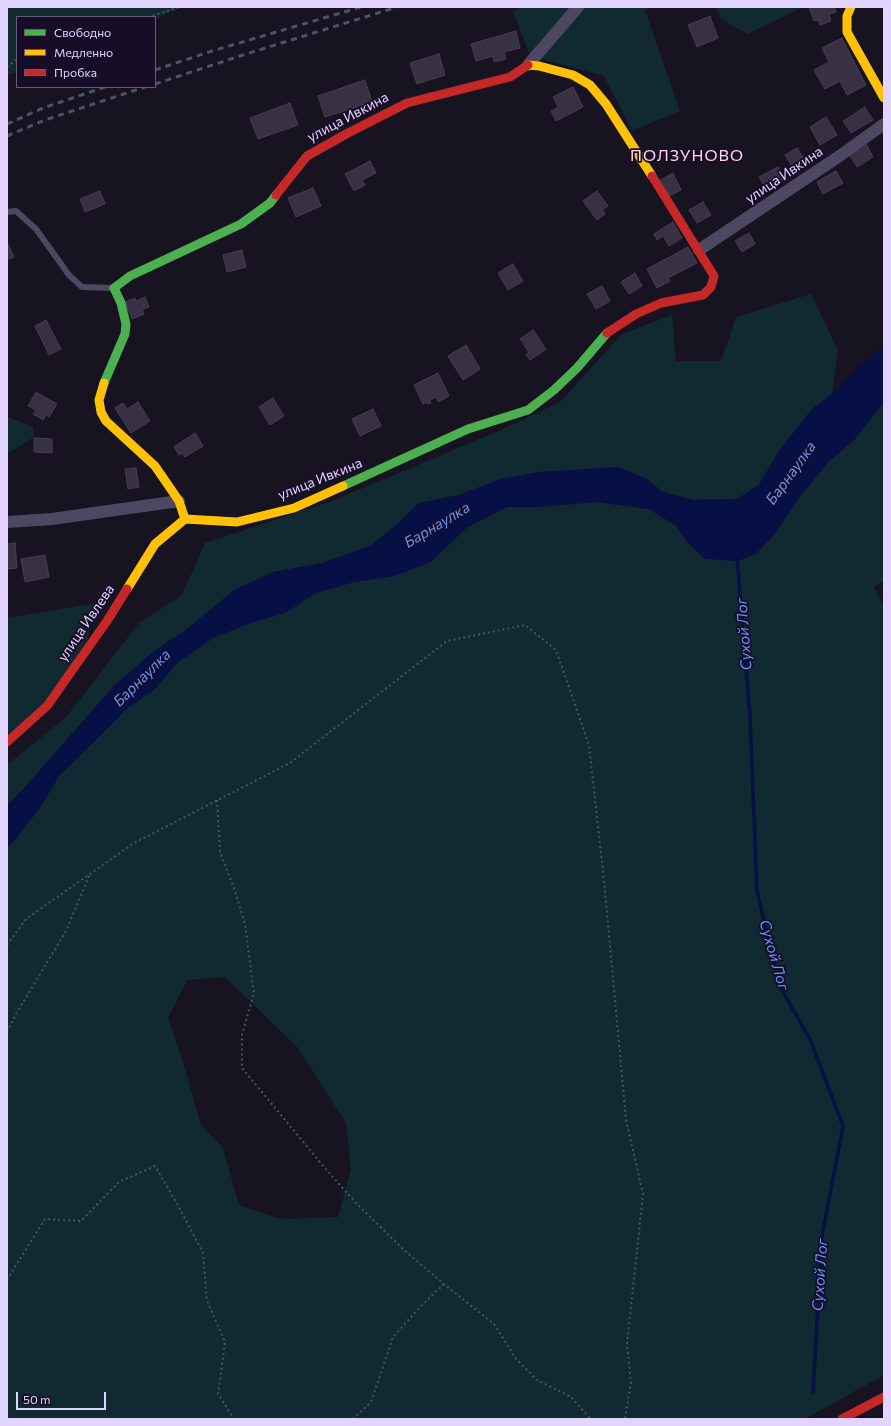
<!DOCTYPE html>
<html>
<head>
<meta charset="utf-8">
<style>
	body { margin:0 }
	#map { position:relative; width:891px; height:1426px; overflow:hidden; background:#181321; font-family:Commissioner,sans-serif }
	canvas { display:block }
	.frame { position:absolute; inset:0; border:8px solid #e2d3ff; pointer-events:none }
	.legend { position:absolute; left:16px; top:16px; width:140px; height:72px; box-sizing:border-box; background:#170d27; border:1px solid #685c7d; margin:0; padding:5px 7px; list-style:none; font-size:12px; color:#e2d3ff }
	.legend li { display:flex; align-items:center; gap:8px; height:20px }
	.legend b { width:20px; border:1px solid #685c7d }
	.scale { position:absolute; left:16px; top:1392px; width:90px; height:18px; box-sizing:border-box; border:2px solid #e2d3ff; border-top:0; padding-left:5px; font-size:12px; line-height:14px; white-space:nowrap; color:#e2d3ff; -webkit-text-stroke:3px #170d27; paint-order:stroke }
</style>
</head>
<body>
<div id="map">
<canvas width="891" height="1426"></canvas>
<div class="frame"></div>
<ul class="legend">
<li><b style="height:5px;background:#4caf50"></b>Свободно</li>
<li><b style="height:5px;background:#ffc107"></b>Медленно</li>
<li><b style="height:5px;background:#c62828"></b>Пробка</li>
</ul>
<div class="scale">50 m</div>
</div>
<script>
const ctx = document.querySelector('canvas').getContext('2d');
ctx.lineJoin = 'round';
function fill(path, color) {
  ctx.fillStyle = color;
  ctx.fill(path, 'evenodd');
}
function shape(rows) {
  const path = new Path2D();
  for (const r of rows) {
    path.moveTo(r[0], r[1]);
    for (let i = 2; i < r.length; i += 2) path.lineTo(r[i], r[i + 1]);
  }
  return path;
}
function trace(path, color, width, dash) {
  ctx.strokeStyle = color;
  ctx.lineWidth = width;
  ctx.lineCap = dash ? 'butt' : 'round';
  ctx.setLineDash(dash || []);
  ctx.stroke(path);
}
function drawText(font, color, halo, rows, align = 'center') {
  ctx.font = font + ' Commissioner,sans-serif';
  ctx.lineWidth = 3.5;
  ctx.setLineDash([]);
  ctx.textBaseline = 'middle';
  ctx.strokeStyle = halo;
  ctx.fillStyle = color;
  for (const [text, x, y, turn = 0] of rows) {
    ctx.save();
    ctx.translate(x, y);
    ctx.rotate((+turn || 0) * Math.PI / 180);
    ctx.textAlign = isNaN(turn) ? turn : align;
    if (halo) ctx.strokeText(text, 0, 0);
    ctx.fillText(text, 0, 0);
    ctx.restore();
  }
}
const green = shape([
	[7,7,182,7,155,19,155,17,17,17,17,72,7,75],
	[522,7,655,7,645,10,680,111,632,131,604,76,530,56,513,11],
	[716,7,804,7,747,34,721,19],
	[811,294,838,350,832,394,812,409,779,451,759,485,737,499,693,500,663,492,645,478,618,467,579,470,501,479,459,495,419,503,395,526,370,546,323,563,273,572,154,651,114,686,27,785,7,806,7,765,66,717,139,623,182,595,205,543,332,501,496,432,560,402,622,334,672,315,676,361,721,361,736,317],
	[884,402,884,581,874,586,884,607,884,1375,805,1419,7,1419,7,847,14,841,39,809,59,776,130,706,153,691,178,662,213,638,250,623,285,613,316,593,354,582,394,576,431,562,466,528,507,507,538,507,596,502,649,509,675,525,689,544,802,494,828,462,853,441],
	[225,977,298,1048,346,1123,351,1170,338,1217,281,1219,239,1205,223,1148,201,1125,184,1065,168,1018,187,980],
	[7,417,33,426,34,437,7,454],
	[96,603,87,640,39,713,7,740,7,618]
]);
const water = shape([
	[884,346,884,402,853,441,828,462,802,494,774,535,756,554,738,561,705,559,689,544,675,525,649,509,596,502,538,507,507,507,466,528,431,562,394,576,354,582,316,593,285,613,250,623,213,638,178,662,153,691,130,706,59,776,39,809,14,841,7,847,7,806,27,785,114,686,154,651,186,630,234,590,273,572,323,563,370,546,395,526,419,503,459,495,501,479,538,472,618,467,645,478,663,492,693,500,737,499,759,485,779,451,812,409,832,394,856,369]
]);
const stream = shape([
	[737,557,750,716,757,891,779,985,810,1039,843,1126,822,1236,813,1392]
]);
const building = shape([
	[809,7,834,7,836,12,829,14,831,21,820,25,818,20,814,21,809,7],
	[710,16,718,38,697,47,688,25,710,16],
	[516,31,520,48,504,52,506,59,494,62,493,56,476,61,471,44,516,31],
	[842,38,866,85,847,95,840,81,825,89,814,70,829,62,822,48,842,38],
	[439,54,445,75,417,84,410,63,439,54],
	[365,80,372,102,325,117,318,96,365,80],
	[573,87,583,107,556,121,551,111,558,107,553,97,573,87],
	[290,103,298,125,258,139,250,118,290,103],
	[865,107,873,120,851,133,843,121,865,107],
	[826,117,837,135,820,145,810,127,826,117],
	[866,144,873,157,857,167,849,154,866,144],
	[797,148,806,162,794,169,785,155,797,148],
	[370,161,376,173,362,180,365,185,354,191,345,174,370,161],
	[778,167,784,179,766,189,759,177,778,167],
	[836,171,843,183,823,194,817,182,836,171],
	[673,173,681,190,667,197,659,181,673,173],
	[313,188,321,206,296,217,288,198,313,188],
	[100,191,105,204,85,212,80,199,100,191],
	[597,191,608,206,602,210,605,214,597,220,583,201,597,191],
	[703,202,711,215,697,223,689,210,703,202],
	[673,222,682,238,669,246,663,236,657,240,654,234,673,222],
	[749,233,755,244,742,252,735,241,749,233],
	[7,242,14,257,7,260,7,242],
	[688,247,697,263,668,278,670,281,657,288,647,269,688,247],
	[242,250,246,267,227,272,223,255,242,250],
	[513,264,523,281,508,290,498,273,513,264],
	[635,273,642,286,629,294,621,282,635,273],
	[602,286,610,301,596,309,587,294,602,286],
	[145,297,149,307,142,310,144,314,132,319,125,302,135,298,136,301,145,297],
	[46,320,61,349,49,355,35,326,46,320],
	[533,330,546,349,530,360,526,355,529,352,520,339,533,330],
	[466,345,480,369,463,380,448,356,466,345],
	[438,373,449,396,438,402,436,397,430,400,431,403,428,404,427,402,423,404,414,385,438,373],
	[36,392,57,404,49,417,46,415,43,420,33,414,36,410,28,406,36,392],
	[273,398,284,416,270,425,259,407,273,398],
	[138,402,150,421,131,433,115,408,123,403,127,409,138,402],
	[373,409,381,426,360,436,352,419,373,409],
	[195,433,203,446,185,457,182,453,179,455,174,447,195,433],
	[34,438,52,439,52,453,34,452,34,438],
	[136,468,139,487,128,489,125,469,136,468],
	[15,543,17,568,7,569,7,544,15,543],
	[45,555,49,577,25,582,21,559,45,555]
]);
const path = shape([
	[148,17,180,7],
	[7,67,17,59],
	[217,800,220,852,234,888,245,924,254,993,242,1035,242,1068,324,1167,356,1203,405,1251,444,1284,494,1324,516,1359,537,1380,571,1397,589,1417,589,1419],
	[7,945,26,919,134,843,290,763,447,641,525,625,556,650,589,745,604,881,626,1120,643,1194,627,1344,631,1382,625,1419],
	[7,1032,16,1014,66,931,90,874],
	[7,1280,45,1219,81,1221,119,1182,155,1166,179,1207,203,1253,207,1301,225,1342,218,1394,234,1419],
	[353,1419,371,1402,393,1337,421,1306,444,1284]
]);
const lane = shape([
	[7,212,16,211,36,229,69,275,82,287,113,288]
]);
const street = shape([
	[528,65,578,7],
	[699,250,841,155,884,124],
	[7,522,52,519,179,501]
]);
const fast = shape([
	[104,383,125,334,126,324,121,303,114,288,130,276,241,224,270,203,276,195],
	[343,486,468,429,528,410,554,390,577,368,607,333]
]);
const slow = shape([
	[851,7,847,16,847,32,884,98],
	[528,65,539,66,573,75,590,85,606,104,652,176],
	[104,383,99,400,101,412,106,421,155,466,179,501,185,519,237,522,294,508,343,486],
	[127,589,155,544,185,519]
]);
const jam = shape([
	[276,195,307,156,348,133,407,103,510,77,528,65],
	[607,333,636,314,661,303,703,295,711,287,714,276,652,176],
	[7,742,47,706,107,621,127,589],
	[842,1419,884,1397]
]);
const rail = shape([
	[155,70,212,51,361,7],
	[155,84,243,55,397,7],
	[7,124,43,108,105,87],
	[7,136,45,120,145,87]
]);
const streetNames = [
	["улица Ивкина",348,117,-28],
	["улица Ивкина",784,175,-34],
	["улица Ивкина",320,479,-22],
	["улица Ивлева",86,623,-56]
];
const waterNames = [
	["Барнаулка",791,473,-54],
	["Барнаулка",437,525,-31],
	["Сухой Лог",744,634,-94],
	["Барнаулка",142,678,-45],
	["Сухой Лог",774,955,74],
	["Сухой Лог",820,1275,-86]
];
const quarterNames = [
	["ПОЛЗУНОВО",687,156]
];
fill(green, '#112930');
fill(water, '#071044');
trace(stream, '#071044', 3.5);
fill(building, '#383143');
trace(building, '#463d56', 1);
trace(path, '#485265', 2, [2, 3]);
trace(lane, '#4e4762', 6);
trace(street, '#4e4762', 12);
trace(fast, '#4caf50', 9);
trace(slow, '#ffc107', 9);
trace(jam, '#c62828', 9);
trace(rail, '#48546d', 3, [6, 5]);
drawText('14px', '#e2d3ff', '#170d27', streetNames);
drawText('italic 15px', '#6195ff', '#170d27', waterNames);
ctx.letterSpacing = '1px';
drawText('16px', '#ffd5e7', '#170d27', quarterNames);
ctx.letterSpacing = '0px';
</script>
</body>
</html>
